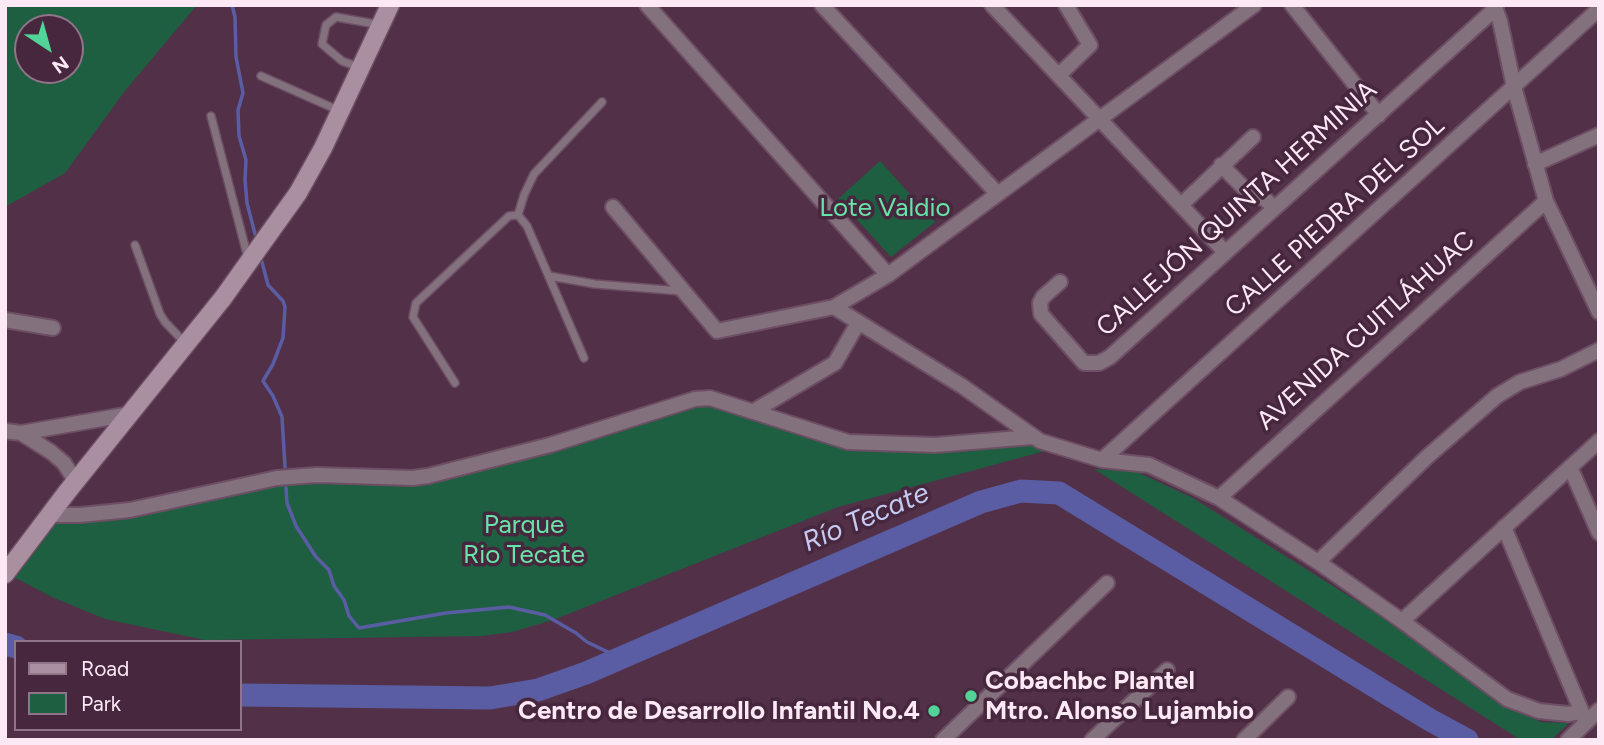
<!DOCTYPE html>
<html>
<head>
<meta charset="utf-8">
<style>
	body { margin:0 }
	#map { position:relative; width:1604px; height:745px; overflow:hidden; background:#523148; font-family:Figtree,sans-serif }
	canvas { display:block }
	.frame { position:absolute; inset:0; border:7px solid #fde8f5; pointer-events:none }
	.legend { position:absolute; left:14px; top:640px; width:228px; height:91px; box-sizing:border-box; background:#47273d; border:2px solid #907487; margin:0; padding:9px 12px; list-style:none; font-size:21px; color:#fde8f5 }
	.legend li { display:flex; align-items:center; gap:14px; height:35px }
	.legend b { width:35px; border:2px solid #907487 }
	.north { position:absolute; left:14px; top:14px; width:70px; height:70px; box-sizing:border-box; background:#47273d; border:2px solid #907487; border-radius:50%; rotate:144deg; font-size:19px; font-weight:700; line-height:28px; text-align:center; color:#fde8f5 }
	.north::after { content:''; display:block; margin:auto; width:24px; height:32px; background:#52d397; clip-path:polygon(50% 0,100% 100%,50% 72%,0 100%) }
</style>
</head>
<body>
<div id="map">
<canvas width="1604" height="745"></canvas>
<div class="frame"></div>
<ul class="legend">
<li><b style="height:9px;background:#a98fa0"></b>Road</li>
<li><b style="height:19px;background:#1e5f41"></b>Park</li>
</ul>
<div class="north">N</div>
</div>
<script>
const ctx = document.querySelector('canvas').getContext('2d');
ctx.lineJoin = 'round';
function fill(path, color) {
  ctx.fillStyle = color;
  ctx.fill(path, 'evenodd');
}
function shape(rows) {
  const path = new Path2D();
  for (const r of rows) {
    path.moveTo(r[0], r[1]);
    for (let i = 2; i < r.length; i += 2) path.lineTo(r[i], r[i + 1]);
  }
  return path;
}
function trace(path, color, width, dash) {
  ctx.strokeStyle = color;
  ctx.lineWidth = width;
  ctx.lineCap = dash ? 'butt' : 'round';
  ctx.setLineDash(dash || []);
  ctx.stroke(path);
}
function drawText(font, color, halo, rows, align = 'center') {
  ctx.font = font + ' Figtree,sans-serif';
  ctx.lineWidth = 7;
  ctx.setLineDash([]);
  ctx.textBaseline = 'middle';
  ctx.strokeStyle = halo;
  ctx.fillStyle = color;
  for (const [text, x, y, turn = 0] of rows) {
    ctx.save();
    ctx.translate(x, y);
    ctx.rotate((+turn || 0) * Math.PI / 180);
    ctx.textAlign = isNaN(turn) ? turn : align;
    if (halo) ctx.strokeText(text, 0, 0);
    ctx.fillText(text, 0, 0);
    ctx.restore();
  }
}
const green = shape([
	[5,5,197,5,124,92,65,173,5,207],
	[70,28,70,70,28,70,28,28],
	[880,161,935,222,891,257,838,199],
	[716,400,818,437,1008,440,1056,448,838,507,553,620,512,632,482,636,205,640,105,619,52,597,6,573,56,507,98,509,126,507,251,477,394,476,455,470],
	[1094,469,1137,472,1193,498,1379,615,1497,702,1541,722,1569,723,1551,740,1521,740]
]);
const stream = shape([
	[232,5,235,17,236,57,243,93,238,110,239,136,246,160,245,180,247,203,255,234],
	[262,262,268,285,283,301,285,307,283,338,273,364,263,381,273,396,282,417,285,467],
	[286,488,287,503,296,526,316,557,329,570,334,586,344,600,349,616,359,628,446,613,509,607,545,615,576,633,587,642,610,653,624,656]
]);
const river = shape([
	[5,644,16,647],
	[240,695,490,698,538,690,586,673,981,502,1021,491,1059,493,1430,720,1467,740]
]);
const service = shape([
	[361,68,342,61,322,44,326,25,336,17,381,25],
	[261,76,340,111],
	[211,116,248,258],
	[518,215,524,195,534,174,602,102],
	[135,245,160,314,165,322,186,344],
	[549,276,595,284,680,291],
	[455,383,413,317,416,303,509,216,518,215,527,226,584,358]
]);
const minor = shape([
	[647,5,888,275],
	[822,5,997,193],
	[992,5,1225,252],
	[1292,5,1379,115],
	[1494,5,1500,21,1514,87,1546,201,1599,312],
	[1059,75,1090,45,1066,5],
	[1535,164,1599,135],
	[1221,165,1250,194,1265,199,1274,208],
	[1181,205,1253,137],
	[613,207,717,331,834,307,888,275,1254,5],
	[1060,282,1043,297,1040,303,1041,314,1084,363,1099,363,1110,357,1496,8],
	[834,307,962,386,1040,441,1102,460,1149,465,1219,498,1318,562,1402,621,1507,699,1539,711,1568,714,1581,712],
	[5,320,53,328],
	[754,411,835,363,858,323],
	[5,431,21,433,130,414],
	[21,433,51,452,64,463,76,482],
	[1102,460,1599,9],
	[1570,467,1599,533],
	[1219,498,1546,201],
	[50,515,80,515,130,510,277,478,317,475,413,478,428,476,550,445,695,399,710,398,848,442,935,445,1032,437],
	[1504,527,1586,722],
	[1318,562,1427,457,1497,396,1520,382,1561,369,1599,350],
	[1402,621,1599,441],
	[943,740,1107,583],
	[1092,740,1167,670],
	[1244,740,1288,697],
	[1568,740,1599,710]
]);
const secondary = shape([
	[5,574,67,492,223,298,298,193,323,148,390,5]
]);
const markers = [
	[971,696,7,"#52d397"],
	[934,711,7,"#52d397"]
];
const parkNames = [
	["Lote Valdio",885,208],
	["Parque",524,525],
	["Rio Tecate",524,555]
];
const streetNames = [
	["CALLEJÓN QUINTA HERMINIA",1237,209,-42],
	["CALLE PIEDRA DEL SOL",1335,217,-42],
	["AVENIDA CUITLÁHUAC",1366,331,-42]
];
const poiNames = [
	["Cobachbc Plantel",985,681],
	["Mtro. Alonso Lujambio",985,711],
	["Centro de Desarrollo Infantil No.4",920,711,"right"]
];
const waterNames = [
	["Río Tecate",866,518,-23]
];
fill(green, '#1e5f41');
trace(stream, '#5a5da4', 3.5);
trace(river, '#5a5da4', 23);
trace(service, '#6d4e64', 10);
trace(minor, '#6d4e64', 18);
trace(secondary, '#6d4e64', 21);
trace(service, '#83727d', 7);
trace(minor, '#83727d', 14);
trace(secondary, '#a98fa0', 18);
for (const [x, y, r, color] of markers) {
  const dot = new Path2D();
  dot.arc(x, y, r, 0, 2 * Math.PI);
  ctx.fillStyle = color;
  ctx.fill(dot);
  trace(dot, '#47273d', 2.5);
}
drawText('26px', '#69e4a8', '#47273d', parkNames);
drawText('26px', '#fde8f5', '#47273d', streetNames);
drawText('bold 26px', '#fde8f5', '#47273d', poiNames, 'left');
drawText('italic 28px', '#c6caf3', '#47273d', waterNames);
</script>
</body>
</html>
